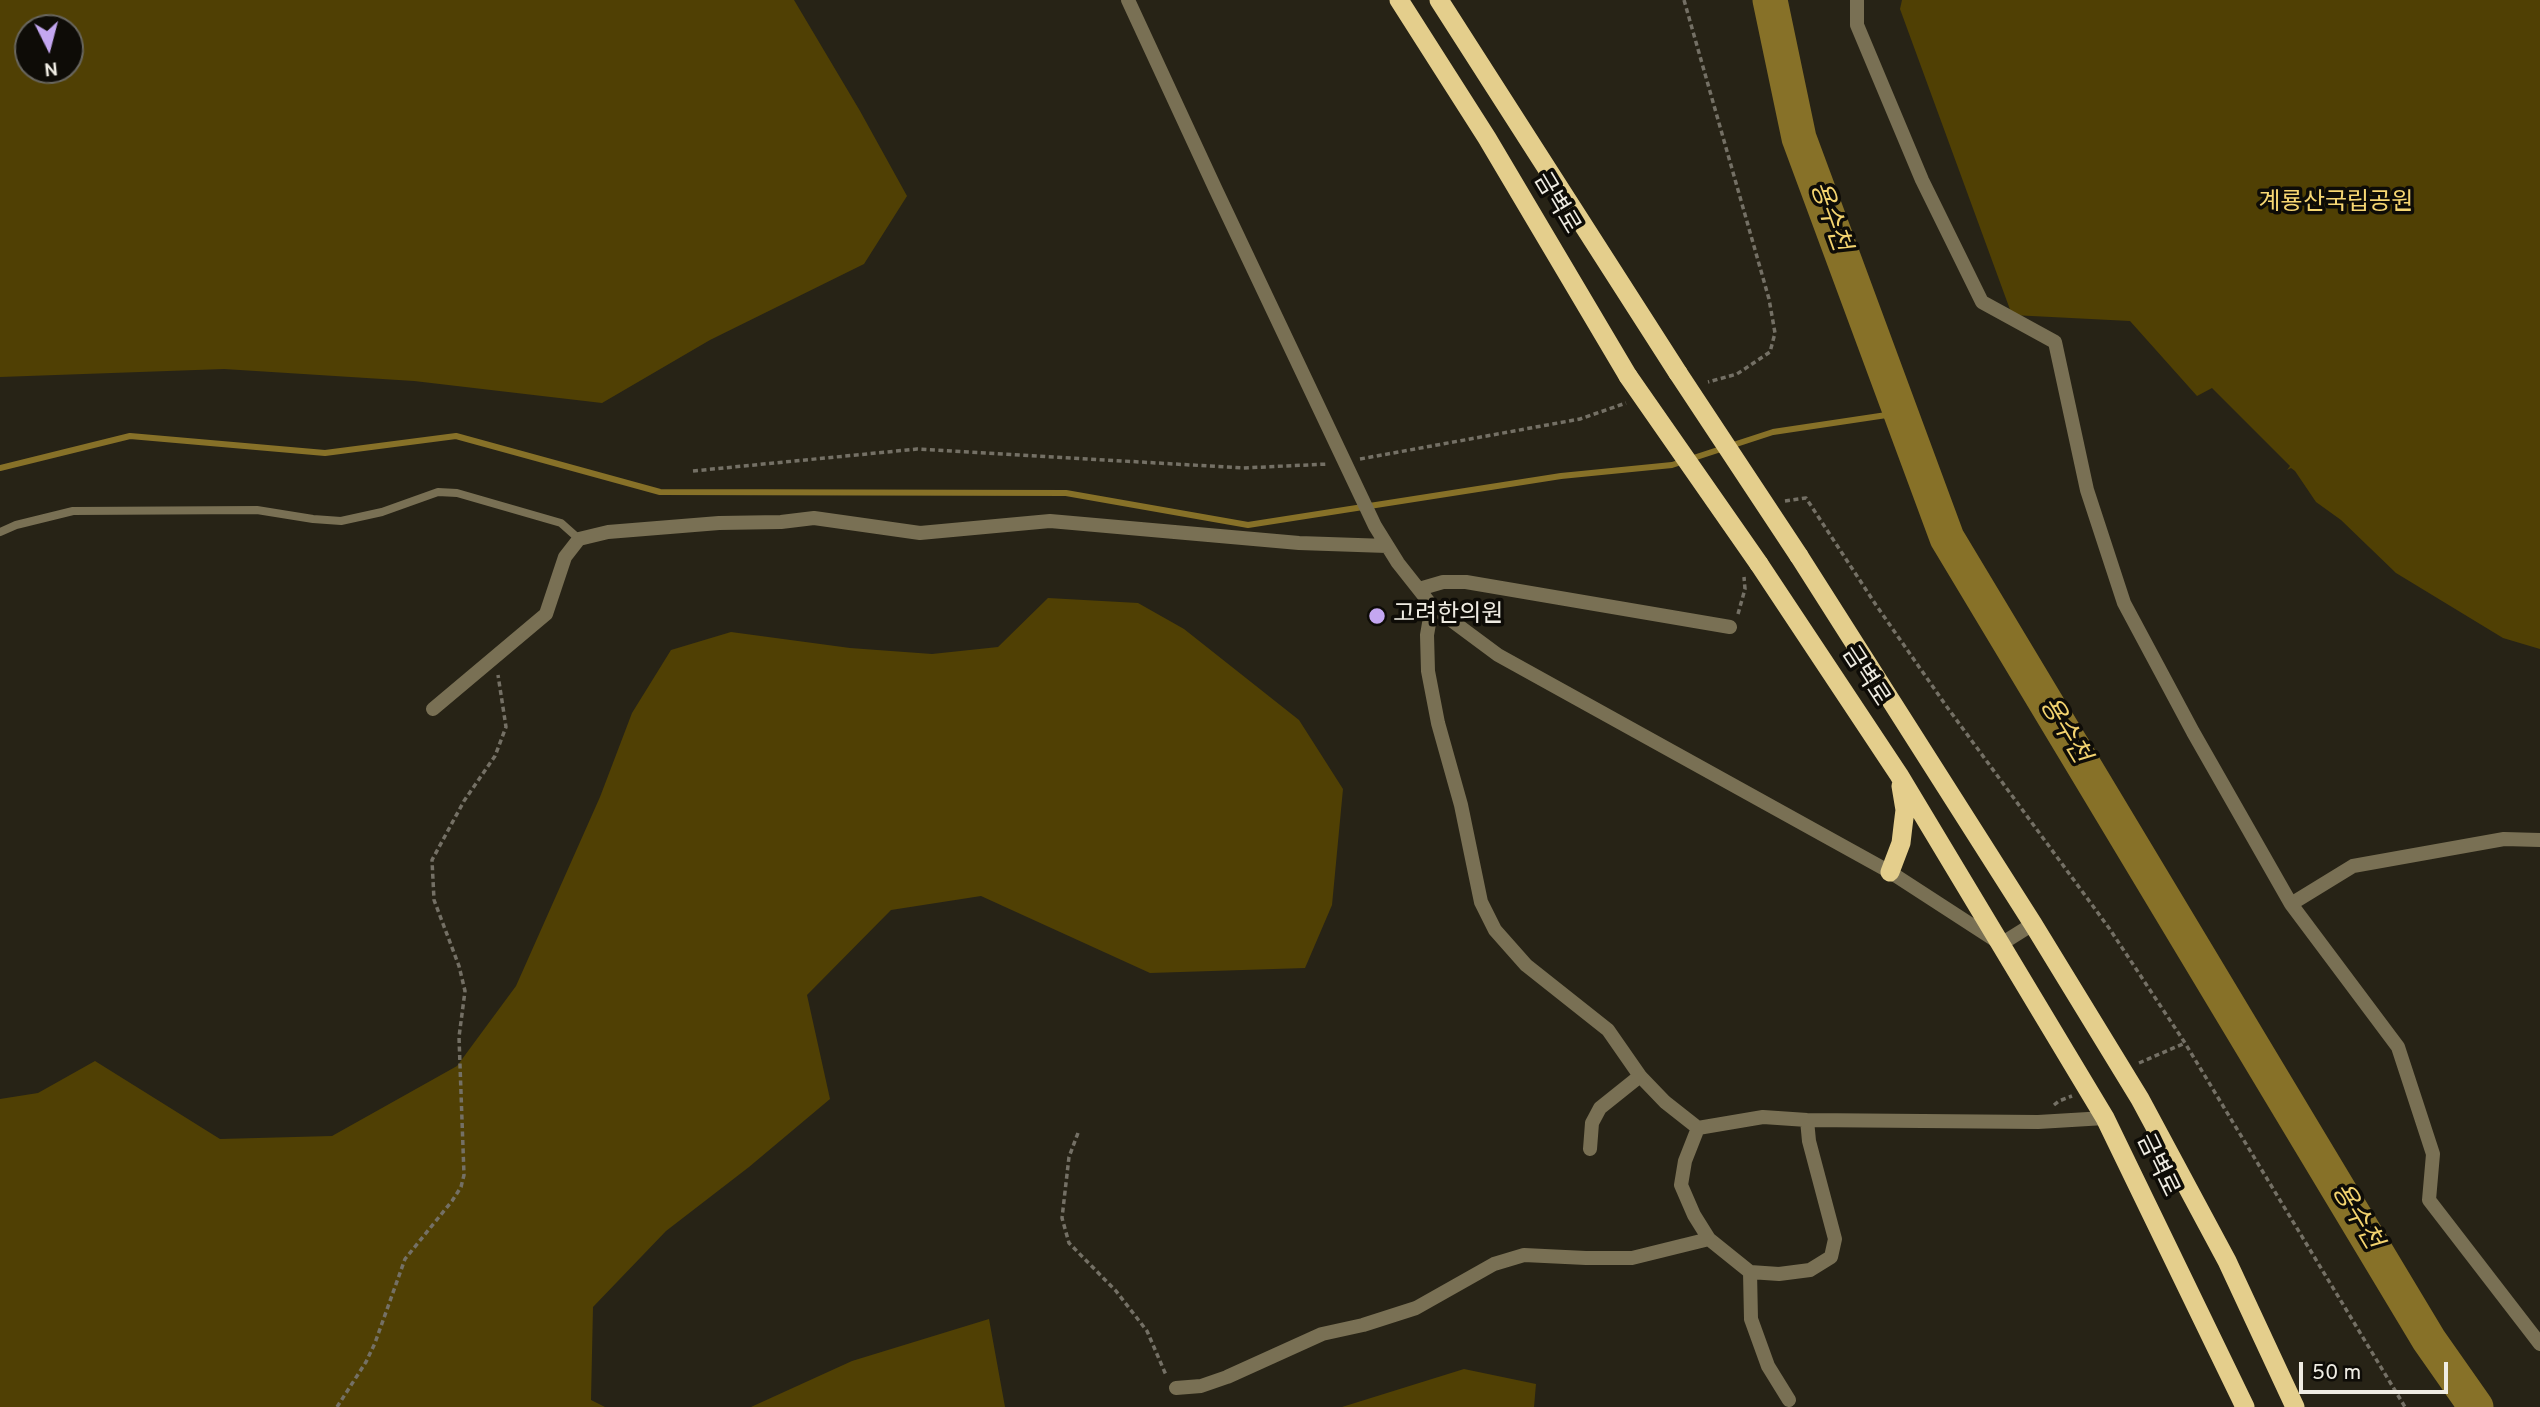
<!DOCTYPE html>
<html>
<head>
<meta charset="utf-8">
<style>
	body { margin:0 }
	#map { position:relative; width:2540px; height:1407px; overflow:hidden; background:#272316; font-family:Overpass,sans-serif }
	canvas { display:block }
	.north { position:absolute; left:14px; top:14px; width:70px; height:70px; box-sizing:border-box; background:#0e0c07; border:2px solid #68665f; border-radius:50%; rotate:174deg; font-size:19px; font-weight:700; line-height:28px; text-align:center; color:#efece3 }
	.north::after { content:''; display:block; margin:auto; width:24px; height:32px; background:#c4a7f1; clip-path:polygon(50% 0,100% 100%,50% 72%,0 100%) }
	.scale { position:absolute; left:2299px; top:1362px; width:149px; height:32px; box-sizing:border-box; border:4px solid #efece3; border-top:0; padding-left:9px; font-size:21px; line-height:24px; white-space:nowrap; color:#efece3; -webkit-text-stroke:5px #0e0c07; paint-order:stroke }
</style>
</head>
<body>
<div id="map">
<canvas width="2540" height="1407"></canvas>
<div class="north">N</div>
<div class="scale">50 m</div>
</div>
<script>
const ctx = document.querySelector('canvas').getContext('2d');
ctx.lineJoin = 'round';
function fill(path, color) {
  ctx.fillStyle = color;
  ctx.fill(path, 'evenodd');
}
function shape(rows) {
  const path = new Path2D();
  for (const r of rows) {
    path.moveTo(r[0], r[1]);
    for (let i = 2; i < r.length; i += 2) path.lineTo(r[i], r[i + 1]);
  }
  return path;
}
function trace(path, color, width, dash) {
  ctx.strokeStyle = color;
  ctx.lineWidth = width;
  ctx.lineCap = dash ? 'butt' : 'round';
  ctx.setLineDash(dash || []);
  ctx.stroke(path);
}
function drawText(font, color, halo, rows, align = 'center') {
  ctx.font = font + ' Overpass,"Noto Sans KR",sans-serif';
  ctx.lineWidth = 7;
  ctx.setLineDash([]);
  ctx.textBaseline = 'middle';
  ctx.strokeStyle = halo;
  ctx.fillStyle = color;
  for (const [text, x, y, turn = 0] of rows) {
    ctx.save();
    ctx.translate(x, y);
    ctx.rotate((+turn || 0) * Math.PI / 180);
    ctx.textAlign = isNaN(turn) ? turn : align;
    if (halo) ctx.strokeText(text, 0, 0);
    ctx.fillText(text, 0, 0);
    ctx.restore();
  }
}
const green = shape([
	[0,0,794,0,860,111,907,196,864,264,710,340,602,403,414,381,224,369,0,377],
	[28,28,70,28,70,70,28,70],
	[1902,0,2540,0,2540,649,2503,638,2396,573,2341,520,2316,502,2295,471,2291,468,2287,470,2290,466,2212,388,2197,396,2130,321,2012,315,1900,9],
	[1048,598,1138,603,1184,629,1299,720,1343,789,1332,905,1305,968,1150,973,981,896,891,910,807,995,830,1099,749,1167,666,1231,593,1307,591,1400,605,1407,0,1407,0,1099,38,1093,95,1061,220,1139,332,1136,457,1066,516,986,600,797,632,713,671,650,731,632,850,648,932,654,998,647],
	[989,1319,1005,1407,751,1407,852,1361],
	[1464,1369,1536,1384,1534,1407,1342,1407]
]);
const stream = shape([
	[0,468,130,436,325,453,456,436,660,492,1066,493,1248,525,1561,476,1672,465,1773,432,1900,413]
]);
const river = shape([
	[1770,0,1799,138,1947,538,2429,1340,2476,1407]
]);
const path = shape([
	[1684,0,1769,299,1775,333,1770,352,1737,374,1708,382],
	[1360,459,1580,419,1626,403],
	[693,471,917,449,1243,468,1328,464],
	[1785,501,1806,498,1876,605,1947,707,2109,928,2185,1043,2405,1407],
	[1738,614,1745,589,1744,577],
	[2139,1063,2185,1043],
	[2054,1105,2059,1101,2072,1096],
	[1078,1133,1069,1157,1062,1218,1069,1243,1116,1291,1147,1331,1166,1375],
	[337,1407,366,1362,375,1343,405,1259,452,1201,461,1187,464,1175,459,1037,465,991,459,966,434,900,432,860,464,801,495,756,506,727,498,675]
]);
const service = shape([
	[0,532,16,525,73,511,257,510,313,519,341,521,382,512,438,492,457,493,561,523,579,539]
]);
const minor = shape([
	[1128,0,1215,188,1375,526,1398,563,1432,606,1498,655,1890,872,2001,944,2033,924],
	[1857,0,1857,25,1922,180,1982,302,2055,342,2087,490,2124,603,2193,732,2291,904,2353,866,2504,839,2540,840],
	[1419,589,1443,582,1466,582,1730,627],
	[1432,606,1427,635,1428,671,1438,723,1461,805,1481,902,1495,930,1526,965,1608,1030,1640,1076,1665,1102,1698,1128,1763,1117,1807,1120,2038,1122,2105,1118],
	[433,709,546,614,565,557,579,539,608,532,719,523,781,522,814,518,920,533,1050,521,1299,543,1387,546],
	[2291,904,2398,1047,2433,1154,2429,1200,2540,1344],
	[1698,1128,1685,1161,1681,1185,1694,1215,1709,1239,1750,1272,1779,1274,1810,1270,1831,1257,1835,1239,1809,1141,1807,1120],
	[1590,1149,1592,1123,1600,1108,1640,1076],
	[1750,1272,1751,1319,1768,1366,1789,1400],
	[1176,1388,1201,1386,1227,1377,1322,1334,1363,1325,1416,1308,1494,1264,1524,1255,1586,1258,1632,1258,1709,1239]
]);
const trunk = shape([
	[1399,0,1487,138,1628,376],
	[1439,0,1678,373],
	[1799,556,2033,924,2140,1099,2227,1261,2295,1407],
	[1759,564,1899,775,2105,1118,2245,1407],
	[1890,872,1901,843,1903,826,1905,810,1901,786]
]);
const trunkBridge = shape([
	[1678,373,1799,556],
	[1628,376,1759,564]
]);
const markers = [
	[1377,616,9,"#c4a7f1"]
];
const streetNames = [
	["금벽로",1555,204,59],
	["금벽로",1864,677,57],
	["금벽로",2156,1166,64]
];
const parkNames = [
	["계룡산국립공원",2336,204]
];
const poiNames = [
	["고려한의원",1393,616]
];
const waterNames = [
	["용수천",1828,217,70],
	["용수천",2063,731,59],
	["용수천",2355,1217,59]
];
fill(green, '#504004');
trace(stream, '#877128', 6);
trace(river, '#877128', 35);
trace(path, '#747065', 3.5, [5, 3.5]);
trace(service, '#797054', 8);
trace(minor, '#797054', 14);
trace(trunk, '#e4ce8c', 19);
trace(trunkBridge, '#e4ce8c', 19);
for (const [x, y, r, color] of markers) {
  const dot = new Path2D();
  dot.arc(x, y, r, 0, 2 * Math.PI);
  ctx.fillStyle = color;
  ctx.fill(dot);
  trace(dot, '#0e0c07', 2.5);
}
drawText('24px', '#efece3', '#0e0c07', streetNames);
drawText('24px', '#f7d773', '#0e0c07', parkNames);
drawText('24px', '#efece3', '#0e0c07', poiNames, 'left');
drawText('italic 26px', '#f3d36f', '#0e0c07', waterNames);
</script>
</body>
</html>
